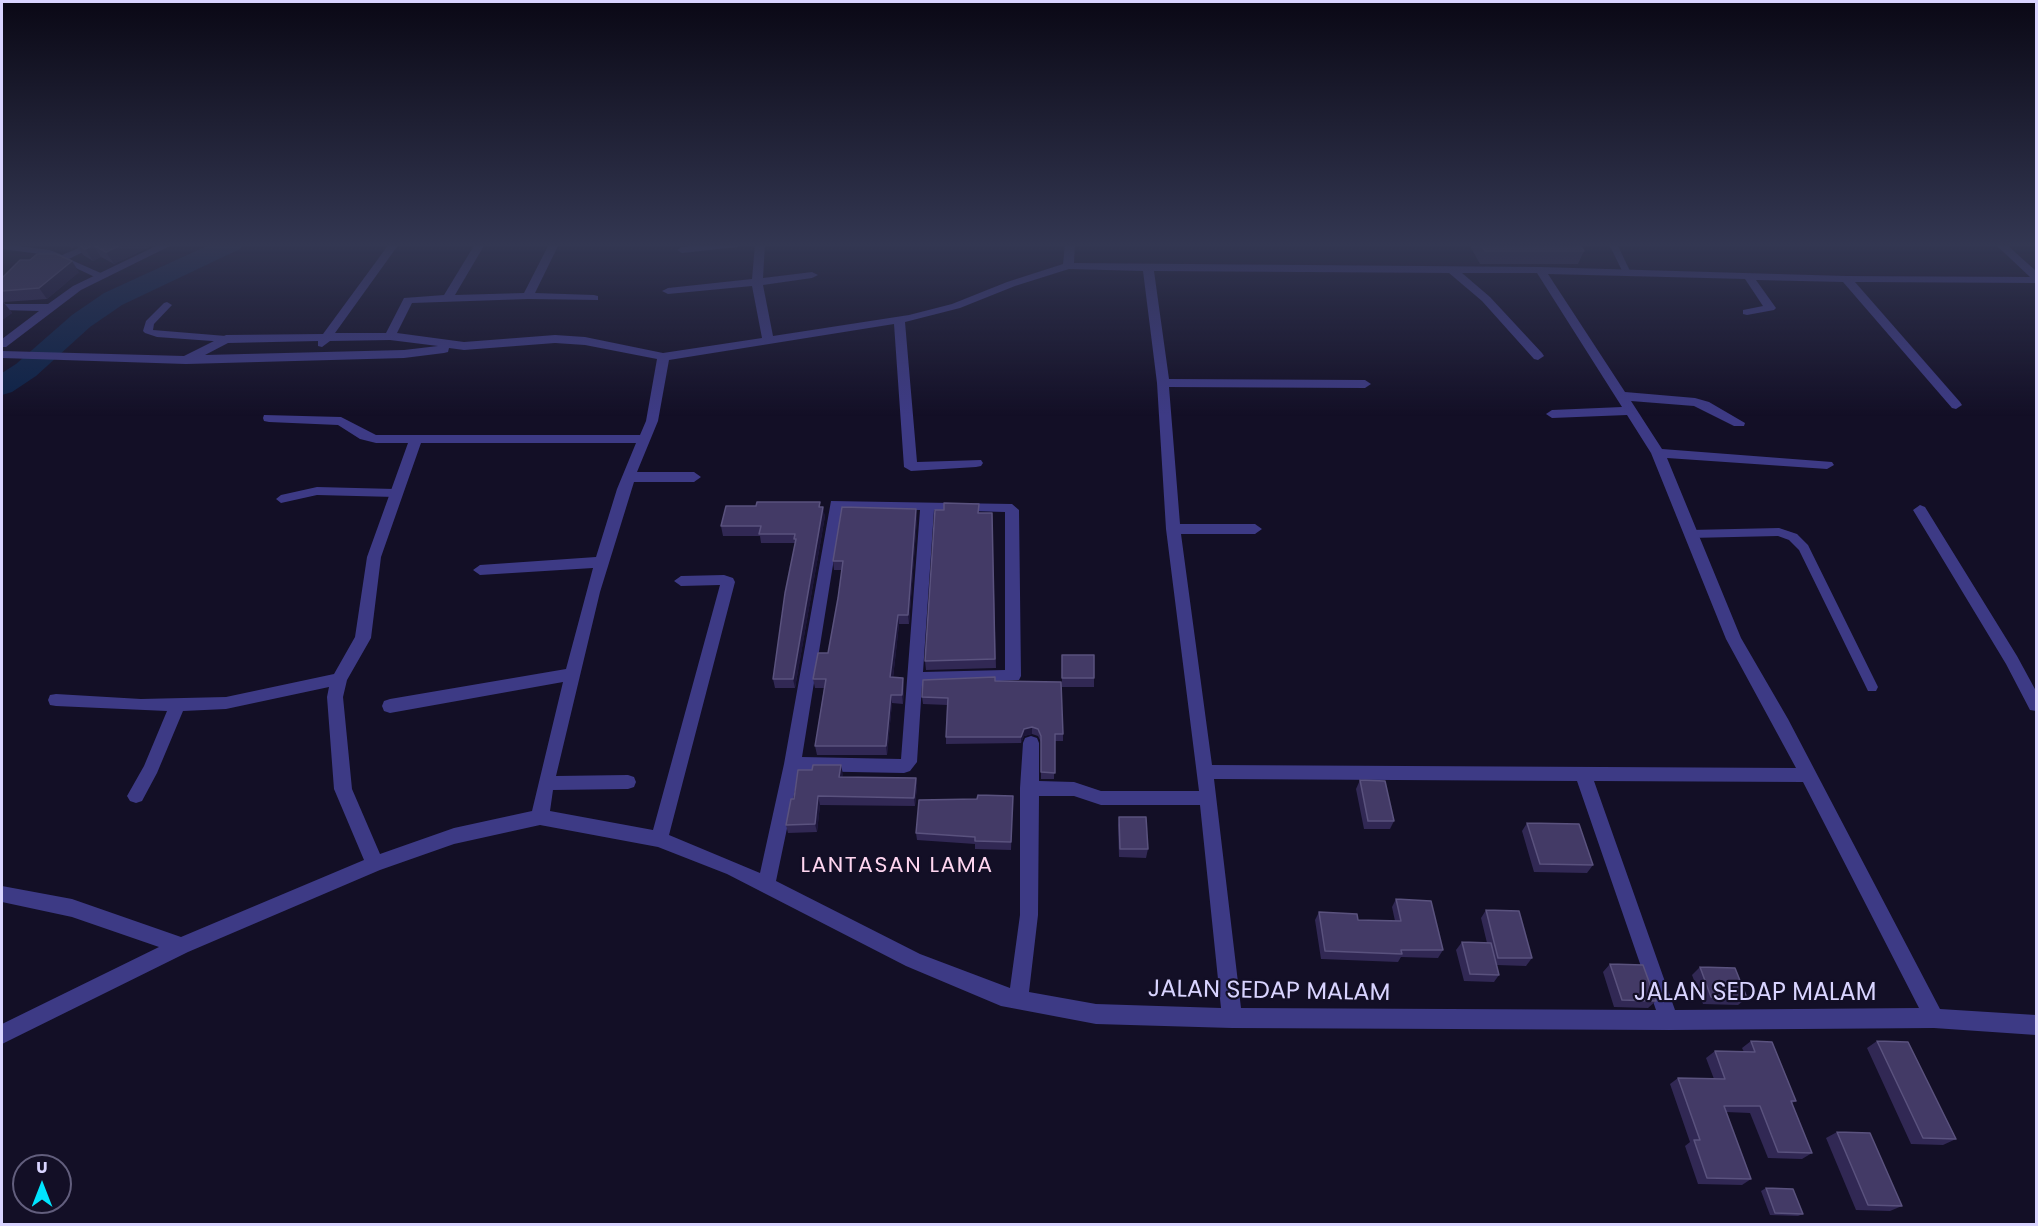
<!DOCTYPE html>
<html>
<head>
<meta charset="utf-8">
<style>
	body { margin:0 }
	#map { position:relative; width:2038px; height:1226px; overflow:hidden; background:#130f26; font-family:Poppins,sans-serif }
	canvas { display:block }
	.frame { position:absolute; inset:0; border:3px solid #d9d4ff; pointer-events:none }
	.north { position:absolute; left:12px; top:1154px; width:60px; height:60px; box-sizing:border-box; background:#130f26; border:2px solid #625e7d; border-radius:50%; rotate:0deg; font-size:16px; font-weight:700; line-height:24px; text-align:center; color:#d9d4ff }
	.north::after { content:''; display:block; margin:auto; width:21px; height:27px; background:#00e5ff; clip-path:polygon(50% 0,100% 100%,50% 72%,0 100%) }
</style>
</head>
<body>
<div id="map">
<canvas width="2038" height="1226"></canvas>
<div class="frame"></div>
<div class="north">U</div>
</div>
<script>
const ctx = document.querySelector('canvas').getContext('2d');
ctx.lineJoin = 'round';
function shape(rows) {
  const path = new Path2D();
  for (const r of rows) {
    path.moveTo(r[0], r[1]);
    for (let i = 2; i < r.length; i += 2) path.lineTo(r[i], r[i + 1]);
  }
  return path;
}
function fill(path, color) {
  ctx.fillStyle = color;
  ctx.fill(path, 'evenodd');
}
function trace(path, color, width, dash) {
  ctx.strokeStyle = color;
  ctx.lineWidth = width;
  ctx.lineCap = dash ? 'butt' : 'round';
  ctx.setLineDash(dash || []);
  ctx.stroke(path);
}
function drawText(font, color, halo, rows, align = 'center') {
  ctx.font = font + ' Poppins,sans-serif';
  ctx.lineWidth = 4.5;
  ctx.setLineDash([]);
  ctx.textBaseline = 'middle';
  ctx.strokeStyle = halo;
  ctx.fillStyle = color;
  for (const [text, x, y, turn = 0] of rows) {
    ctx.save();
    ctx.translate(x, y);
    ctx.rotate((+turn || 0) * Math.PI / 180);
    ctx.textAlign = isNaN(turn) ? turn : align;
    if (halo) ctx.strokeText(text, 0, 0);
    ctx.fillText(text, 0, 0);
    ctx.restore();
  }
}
const river = shape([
	[211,244,243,244,240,249,122,305,90,327,36,376,12,392,2,395,2,373,16,364,72,315,104,293,211,244]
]);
const lane = shape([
	[88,244,99,244,69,259,103,274,103,278,97,278,48,255,2,249,2,244,50,250,62,255,88,244],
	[1609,244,1617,244,1631,273,1630,275,1624,275,1609,244],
	[167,302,172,305,154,324,153,330,226,336,231,339,226,342,157,337,145,333,143,331,146,321,164,303,167,302],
	[317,487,395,489,400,493,395,497,317,495,281,503,276,499,281,495,317,487],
	[1779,528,1797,534,1808,545,1878,687,1876,691,1868,691,1799,550,1789,540,1778,536,1690,538,1684,534,1690,530,1779,528]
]);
const street = shape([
	[160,244,174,244,81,290,6,347,2,347,2,339,39,311,2,310,2,304,48,304,73,286,160,244],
	[389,244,399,244,335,333,386,333,404,298,444,295,475,244,485,244,455,295,524,293,549,244,559,244,535,293,594,295,598,296,598,300,528,299,412,303,397,333,464,342,555,335,585,337,663,353,762,338,752,286,668,294,662,291,668,288,752,279,755,244,765,244,763,278,812,272,818,275,812,278,763,285,773,336,909,315,952,304,1007,282,1063,264,1065,244,1075,244,1074,263,1540,267,1846,276,2030,277,1995,244,2006,244,2036,271,2036,283,1855,282,1960,402,1962,405,1956,409,1952,408,1843,282,1756,280,1776,308,1774,310,1747,315,1743,314,1743,310,1763,306,1745,279,1548,274,1625,392,1695,398,1709,402,1745,423,1744,426,1734,426,1694,406,1631,401,1662,449,1832,462,1834,465,1827,469,1667,458,1741,638,1788,719,1940,1009,2036,1015,2036,1035,1934,1028,1669,1030,1232,1028,1096,1024,1001,1006,906,966,727,874,658,847,540,825,454,844,380,870,188,952,2,1044,2,1024,159,947,72,917,2,902,2,886,72,899,181,937,364,860,334,789,327,697,329,687,226,709,183,711,157,773,142,801,136,803,130,801,127,796,144,766,167,711,56,706,50,705,48,700,50,695,56,694,141,699,226,697,334,674,355,637,367,557,408,443,376,443,360,439,338,425,269,422,264,421,263,418,264,415,341,417,376,435,640,435,646,421,657,359,585,345,555,343,464,350,449,348,448,352,444,353,404,358,186,364,2,358,2,351,184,356,226,335,323,334,389,244],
	[1069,269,1143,271,1157,383,1166,529,1199,791,1101,791,1074,782,1039,781,1039,743,1037,738,1031,736,1025,738,1023,743,1020,788,1020,915,1010,988,920,954,776,881,799,771,904,773,910,771,917,762,922,685,1019,680,1021,676,1019,510,1012,504,831,501,784,764,760,873,669,835,735,582,733,578,724,575,681,576,674,581,681,586,720,585,653,830,550,811,553,790,628,789,634,787,636,782,634,777,628,775,556,776,600,592,634,482,694,482,701,477,694,472,637,472,658,421,669,360,894,324,904,467,911,471,976,467,981,466,983,463,981,460,917,462,905,322,960,308,1015,286,1069,269],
	[1154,271,1449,273,1482,301,1534,359,1538,360,1544,356,1542,353,1490,297,1462,273,1537,273,1622,407,1552,410,1546,414,1552,418,1627,415,1651,453,1726,639,1796,768,1212,765,1181,534,1255,534,1262,529,1255,524,1180,524,1169,387,1365,388,1371,384,1365,380,1169,379,1154,271],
	[390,340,438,346,404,350,205,355,228,343,318,341,318,346,322,347,330,341,390,340],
	[421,443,636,443,617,489,596,557,480,565,473,570,480,575,593,568,566,669,390,699,384,701,382,706,384,711,390,713,563,682,532,811,454,828,380,854,352,789,343,697,347,680,371,638,381,557,421,443],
	[842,509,920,510,901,759,802,757,842,509],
	[934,510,1005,512,1005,670,923,672,934,510],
	[1214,779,1577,781,1656,1010,1241,1008,1214,779],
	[1594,781,1803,782,1919,1008,1675,1010,1594,781],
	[1039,796,1074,796,1101,805,1200,805,1221,1008,1096,1004,1029,992,1038,915,1039,796],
	[708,244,742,244,737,247,682,253,677,250,682,247,708,244],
	[1920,505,1925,507,2017,656,2036,691,2036,711,2030,710,2006,664,1913,510,1920,505]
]);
const wall = shape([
	[65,244,156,244,114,264,101,257,93,261,83,255,77,246,72,248],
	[1471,244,1579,244,1584,251,1578,264,1480,264,1470,246],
	[30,260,79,272,47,299,4,302,12,313,2,320,2,278],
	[821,507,825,516,795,688,775,688,773,679,795,543,761,543,760,536,723,536,721,526],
	[979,513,992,513,996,668,926,670,925,661],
	[917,518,909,624,899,624,893,678,904,687,903,704,892,703,887,755,817,755,815,746,824,688,815,688,813,679,828,653,838,598,842,570,834,570,833,561],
	[1062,664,1094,678,1094,687,1062,687],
	[995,681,1063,734,1063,741,1055,741,1054,779,1041,779,1041,742,1038,736,1032,734,1024,736,1021,743,946,744,946,737,947,705,923,704,922,697],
	[843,774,842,777,916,778,917,786,915,806,820,805,817,832,788,833,786,825,794,799],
	[1360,780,1394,821,1390,829,1364,829,1356,789],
	[1013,796,1011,850,975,849,975,844,917,840,916,833,977,799],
	[1119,817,1148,849,1146,858,1119,857,1118,825],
	[1527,823,1593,865,1587,873,1534,872,1522,831],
	[1396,899,1443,950,1438,958,1401,957,1398,962,1321,959,1315,920,1319,912,1358,920,1395,921,1392,907],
	[1486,910,1532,958,1526,966,1497,965,1499,975,1494,982,1464,981,1456,950,1462,942,1487,943,1481,918],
	[1610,964,1656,1001,1648,1008,1614,1007,1603,972],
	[1700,967,1747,998,1738,1005,1703,1004,1692,975],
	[1751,1041,1796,1101,1792,1103,1812,1153,1802,1159,1768,1158,1750,1113,1726,1112,1751,1179,1742,1185,1698,1184,1685,1146,1690,1142,1670,1084,1678,1078,1714,1079,1706,1058,1715,1051,1744,1052,1742,1048],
	[1877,1041,1956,1139,1943,1145,1911,1144,1867,1048],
	[1837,1132,1902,1206,1890,1211,1856,1210,1826,1138],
	[1766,1188,1803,1214,1798,1216,1770,1215,1761,1191]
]);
const shadedWall = shape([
	[69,244,75,244,77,246,72,248],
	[123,244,156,244,114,264,106,252],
	[93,245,101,257,93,261,85,249],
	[72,261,79,272,47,299,39,288],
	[3,302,12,313,2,320,2,303],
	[823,507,825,516,795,688,793,679],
	[916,509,917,518,909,624,908,615],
	[898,615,899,624,892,686,890,677],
	[903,678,904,687,903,704,902,695],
	[891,695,892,703,887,755,886,746],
	[1032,727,1032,734,1024,736,1021,743,1021,737,1024,729],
	[841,765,843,774,841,786,839,777],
	[916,778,917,786,915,806,914,798],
	[818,796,820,805,817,832,815,824]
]);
const building = shape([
	[77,244,123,244,106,252,93,245,85,249,77,244],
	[1481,244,1579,244,1584,251,1485,251,1481,244],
	[37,254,56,254,72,261,39,288,2,291,2,278,20,260,30,260,37,254],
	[757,502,820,502,819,507,823,507,793,679,773,679,785,593,796,539,794,539,795,534,759,534,761,526,721,526,726,506,756,506,757,502],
	[944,503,979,504,978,513,992,513,995,659,925,661,935,510,944,510,944,503],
	[842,507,916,509,908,615,898,615,890,677,903,678,902,695,891,695,886,746,815,746,826,679,813,679,818,653,828,653,838,598,843,561,833,561,842,507],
	[1062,655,1094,655,1094,678,1062,678,1062,655],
	[995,677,995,681,1061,682,1063,734,1055,734,1055,773,1041,772,1041,736,1038,729,1032,727,1024,729,1021,737,946,737,948,698,922,697,923,680,995,677],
	[813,765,841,765,839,777,916,778,914,798,818,796,815,824,786,825,791,799,794,799,798,770,812,770,813,765],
	[1360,780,1385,781,1394,821,1368,821,1360,780],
	[978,795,1013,796,1011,842,975,841,975,837,916,833,919,800,977,799,978,795],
	[1119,817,1146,817,1148,849,1120,849,1119,817],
	[1527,823,1579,824,1593,865,1540,864,1527,823],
	[1396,899,1431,901,1443,950,1401,950,1402,954,1325,951,1319,912,1357,914,1358,920,1401,921,1396,899],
	[1486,910,1519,911,1532,958,1498,958,1486,910],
	[1462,942,1491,943,1499,975,1470,974,1462,942],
	[1610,964,1643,965,1656,1001,1622,1000,1610,964],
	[1700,967,1735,968,1747,998,1711,997,1700,967],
	[1751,1041,1772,1042,1796,1101,1791,1101,1812,1153,1778,1152,1760,1106,1724,1106,1751,1179,1707,1178,1694,1140,1700,1140,1678,1078,1725,1079,1715,1051,1755,1052,1751,1041],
	[1877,1041,1908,1042,1956,1139,1923,1138,1877,1041],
	[1837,1132,1870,1133,1902,1206,1868,1205,1837,1132],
	[1766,1188,1793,1189,1803,1214,1775,1213,1766,1188]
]);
const quarterNames = [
	["LANTASAN LAMA",897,866]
];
const nearStreetnames = [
	["JALAN SEDAP MALAM",1269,992,1],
	["JALAN SEDAP MALAM",1755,994]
];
fill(river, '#0c2248');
fill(lane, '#3d3a85');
fill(street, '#3d3a85');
fill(wall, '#312854');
fill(shadedWall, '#1d163a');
fill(building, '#433a66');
trace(building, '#5a527e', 1.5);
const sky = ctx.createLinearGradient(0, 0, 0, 416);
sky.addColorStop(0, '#0a0815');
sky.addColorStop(0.59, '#333752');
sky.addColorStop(1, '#33375200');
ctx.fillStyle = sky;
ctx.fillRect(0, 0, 2038, 416);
ctx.letterSpacing = '1.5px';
drawText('22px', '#ffd6f0', '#130f26', quarterNames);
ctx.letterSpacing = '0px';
drawText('24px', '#d9d4ff', '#130f26', nearStreetnames);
</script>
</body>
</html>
